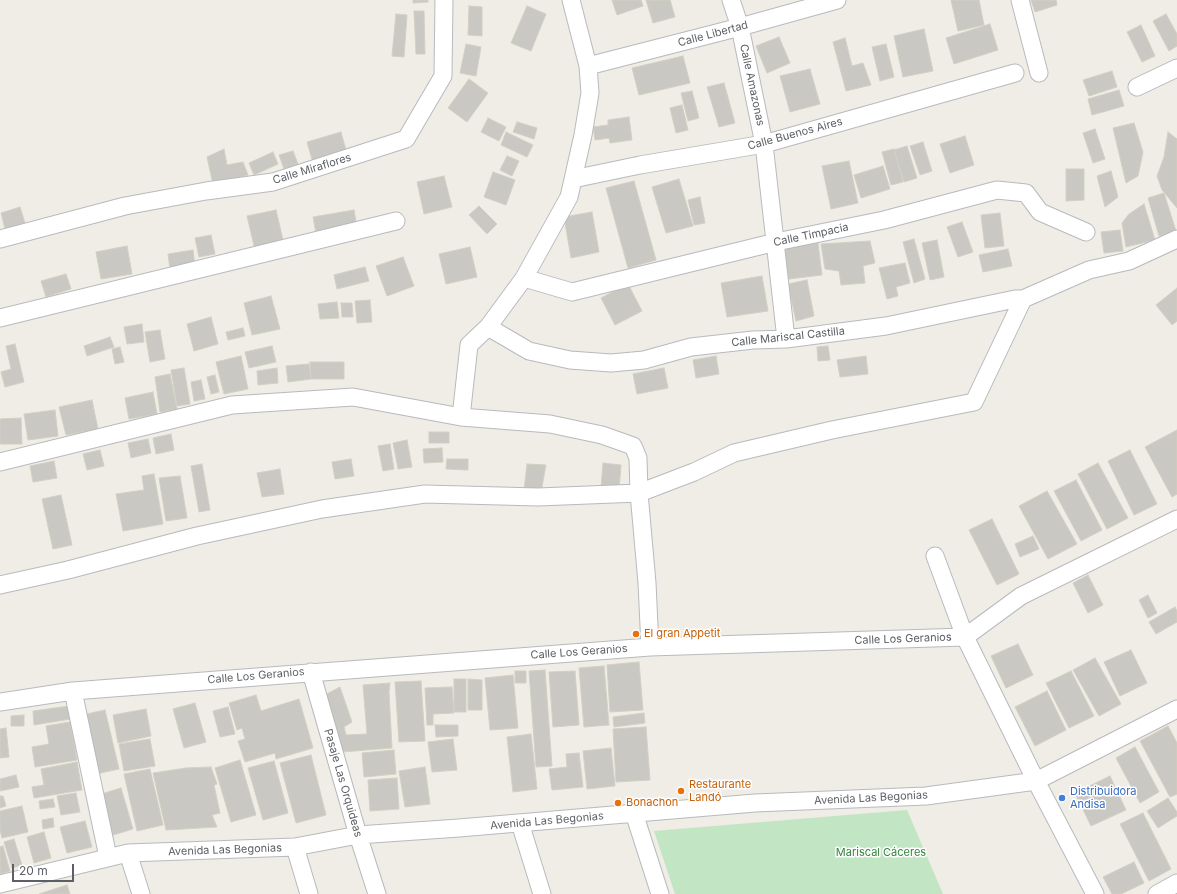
<!DOCTYPE html>
<html>
<head>
<meta charset="utf-8">
<style>
	body { margin:0 }
	#map { position:relative; width:1177px; height:894px; overflow:hidden; background:#efede5; font-family:Inter,sans-serif }
	canvas { display:block }
	.scale { position:absolute; left:12px; top:864px; width:62px; height:18px; box-sizing:border-box; border:2px solid #5c6065; border-top:0; padding-left:5px; font-size:12px; line-height:14px; white-space:nowrap; color:#5c6065; -webkit-text-stroke:3px #fff; paint-order:stroke }
</style>
</head>
<body>
<div id="map">
<canvas width="1177" height="894"></canvas>
<div class="scale">20 m</div>
</div>
<script>
const ctx = document.querySelector('canvas').getContext('2d');
ctx.lineJoin = 'round';
function fill(path, color) {
  ctx.fillStyle = color;
  ctx.fill(path, 'evenodd');
}
function shape(rows) {
  const path = new Path2D();
  for (const r of rows) {
    path.moveTo(r[0], r[1]);
    for (let i = 2; i < r.length; i += 2) path.lineTo(r[i], r[i + 1]);
  }
  return path;
}
function trace(path, color, width, dash) {
  ctx.strokeStyle = color;
  ctx.lineWidth = width;
  ctx.lineCap = dash ? 'butt' : 'round';
  ctx.setLineDash(dash || []);
  ctx.stroke(path);
}
function drawText(font, color, halo, rows, align = 'center') {
  ctx.font = font + ' Inter,sans-serif';
  ctx.lineWidth = 3;
  ctx.setLineDash([]);
  ctx.textBaseline = 'middle';
  ctx.strokeStyle = halo;
  ctx.fillStyle = color;
  for (const [text, x, y, turn = 0] of rows) {
    ctx.save();
    ctx.translate(x, y);
    ctx.rotate((+turn || 0) * Math.PI / 180);
    ctx.textAlign = isNaN(turn) ? turn : align;
    if (halo) ctx.strokeText(text, 0, 0);
    ctx.fillText(text, 0, 0);
    ctx.restore();
  }
}
const green = shape([
	[907,810,943,894,675,894,654,831]
]);
const building = shape([
	[413,0,428,0,428,2,413,3,413,0],
	[612,0,641,0,643,6,617,15,612,0],
	[646,0,670,0,675,17,653,23,646,0],
	[951,0,979,0,984,25,958,31,951,0],
	[1031,0,1056,0,1057,5,1035,12,1031,0],
	[469,6,482,7,482,36,468,35,469,6],
	[527,6,546,14,531,51,511,43,527,6],
	[414,11,424,11,425,54,416,54,414,11],
	[396,14,407,15,404,57,392,56,396,14],
	[1166,14,1177,34,1177,46,1169,51,1153,21,1166,14],
	[990,24,998,50,954,64,946,38,990,24],
	[1141,25,1155,56,1142,62,1127,32,1141,25],
	[924,29,933,71,903,77,894,36,924,29],
	[779,37,790,63,767,73,756,46,779,37],
	[845,38,852,66,863,63,871,85,846,91,833,42,845,38],
	[466,44,481,47,476,76,460,73,466,44],
	[886,44,894,77,880,81,872,47,886,44],
	[683,56,690,83,639,95,632,68,683,56],
	[810,69,820,104,790,112,780,76,810,69],
	[1112,71,1117,87,1089,96,1083,80,1112,71],
	[469,79,488,93,467,122,448,108,469,79],
	[724,83,735,123,719,127,707,87,724,83],
	[1119,90,1124,106,1092,115,1088,99,1119,90],
	[692,91,699,118,688,121,681,93,692,91],
	[682,105,688,130,676,133,670,108,682,105],
	[629,117,632,140,610,143,609,138,595,140,593,127,608,125,608,120,629,117],
	[488,118,506,127,499,141,481,132,488,118],
	[517,122,537,128,534,139,513,132,517,122],
	[1134,123,1143,152,1138,176,1126,183,1113,128,1134,123],
	[1095,129,1105,159,1093,163,1083,133,1095,129],
	[341,132,347,154,313,163,307,142,341,132],
	[506,132,533,145,527,157,501,145,506,132],
	[1168,132,1177,139,1177,208,1162,190,1157,176,1164,157,1168,132],
	[965,136,974,165,950,173,940,144,965,136],
	[923,142,932,171,920,175,910,146,923,142],
	[907,146,917,178,904,182,894,150,907,146],
	[224,149,227,165,243,162,248,175,213,184,207,157,224,149],
	[894,149,903,182,891,185,882,152,894,149],
	[293,151,298,164,284,169,279,155,293,151],
	[273,152,278,164,254,175,249,163,273,152],
	[507,156,519,161,512,176,500,170,507,156],
	[849,161,858,203,831,209,822,166,849,161],
	[883,166,890,189,861,198,854,175,883,166],
	[1066,169,1084,169,1084,200,1066,201,1066,169],
	[1111,171,1118,197,1105,207,1097,176,1111,171],
	[493,172,515,180,506,205,484,197,493,172],
	[444,176,452,207,424,214,417,182,444,176],
	[679,179,693,226,666,233,652,187,679,179],
	[634,181,656,260,628,268,606,188,634,181],
	[1164,193,1176,231,1159,236,1148,198,1164,193],
	[700,197,705,223,694,225,688,200,700,197],
	[1144,204,1155,240,1126,247,1122,223,1129,214,1144,204],
	[479,206,497,224,487,234,469,215,479,206],
	[20,207,25,223,5,229,1,213,20,207],
	[276,210,284,244,255,250,247,216,276,210],
	[354,210,357,227,316,233,313,217,354,210],
	[592,212,599,252,571,258,564,217,592,212],
	[1000,213,1004,246,985,248,981,215,1000,213],
	[962,222,973,252,958,257,947,227,962,222],
	[1120,230,1123,251,1104,253,1101,232,1120,230],
	[211,235,215,254,199,257,195,238,211,235],
	[914,239,925,279,914,283,903,242,914,239],
	[937,240,944,277,930,280,922,243,937,240],
	[870,241,875,263,863,266,865,283,841,285,839,271,825,269,821,244,870,241],
	[818,243,822,275,789,279,784,247,818,243],
	[127,246,132,274,101,279,96,252,127,246],
	[470,247,477,277,446,284,439,254,470,247],
	[1008,249,1012,266,983,272,979,255,1008,249],
	[193,250,195,266,170,269,168,254,193,250],
	[403,257,414,286,387,296,376,266,403,257],
	[905,263,910,283,896,287,898,296,887,299,879,268,905,263],
	[365,267,369,281,337,289,334,275,365,267],
	[66,274,71,289,46,297,41,281,66,274],
	[762,276,768,311,727,317,721,283,762,276],
	[807,280,814,316,796,321,788,284,807,280],
	[628,284,642,311,615,325,601,298,628,284],
	[1177,288,1177,321,1172,325,1156,305,1177,288],
	[271,296,280,329,252,335,244,303,271,296],
	[370,300,372,322,357,323,355,301,370,300],
	[337,302,339,318,320,319,318,304,337,302],
	[341,303,352,303,353,317,342,317,341,303],
	[211,317,218,344,194,351,187,324,211,317],
	[142,324,144,342,127,344,124,327,142,324],
	[243,328,245,336,228,340,226,332,243,328],
	[160,330,165,359,150,362,145,332,160,330],
	[110,337,114,347,87,356,84,346,110,337],
	[15,344,24,382,5,387,1,372,11,369,6,346,15,344],
	[272,346,276,362,249,368,245,352,272,346],
	[828,346,830,360,818,361,817,347,828,346],
	[120,347,124,362,115,364,112,349,120,347],
	[241,356,248,389,224,394,216,362,241,356],
	[716,356,719,374,696,378,693,360,716,356],
	[866,356,868,374,840,377,837,360,866,356],
	[310,362,344,362,344,379,311,379,310,362],
	[309,364,311,379,288,382,286,366,309,364],
	[184,368,190,404,177,406,171,370,184,368],
	[277,368,278,383,258,385,257,371,277,368],
	[664,368,668,388,637,394,633,374,664,368],
	[170,374,177,409,160,412,155,377,170,374],
	[215,375,219,392,211,394,207,377,215,375],
	[201,380,205,399,194,401,191,382,201,380],
	[153,392,157,414,129,419,125,398,153,392],
	[92,400,98,429,66,435,59,407,92,400],
	[55,410,58,436,28,440,24,414,55,410],
	[21,418,22,444,0,444,0,419,21,418],
	[1177,430,1177,494,1172,497,1145,447,1177,430],
	[429,432,449,432,449,443,429,443,429,432],
	[171,434,174,450,156,454,153,438,171,434],
	[148,439,151,453,131,458,128,443,148,439],
	[407,440,412,467,398,469,393,443,407,440],
	[390,444,394,469,383,471,378,446,390,444],
	[442,448,443,462,424,463,423,449,442,448],
	[100,450,104,466,87,470,83,454,100,450],
	[1130,450,1157,504,1134,515,1108,461,1130,450],
	[351,459,354,476,335,479,332,462,351,459],
	[447,459,468,459,468,470,446,469,447,459],
	[54,461,57,478,33,482,30,466,54,461],
	[603,463,621,465,619,490,601,488,603,463],
	[1098,463,1128,518,1107,529,1078,474,1098,463],
	[202,464,210,510,199,512,191,466,202,464],
	[527,464,546,465,541,492,524,491,527,464],
	[280,469,284,494,262,497,257,473,280,469],
	[154,474,163,524,123,531,116,494,144,490,142,476,154,474],
	[180,476,187,518,166,521,159,478,180,476],
	[1076,480,1102,530,1081,541,1054,491,1076,480],
	[1047,491,1077,544,1048,559,1019,506,1047,491],
	[61,495,72,545,53,549,42,499,61,495],
	[992,519,1019,574,997,585,969,530,992,519],
	[1033,536,1039,549,1020,557,1015,544,1033,536],
	[1088,575,1103,605,1088,613,1073,583,1088,575],
	[1148,595,1157,613,1148,618,1139,600,1148,595],
	[1175,607,1177,611,1177,622,1156,634,1149,622,1175,607],
	[1018,644,1033,675,1006,688,991,656,1018,644],
	[1131,650,1147,683,1120,696,1104,662,1131,650],
	[1095,658,1121,704,1099,716,1073,670,1095,658],
	[639,662,643,710,610,712,607,665,639,662],
	[604,666,609,725,584,727,579,668,604,666],
	[545,670,552,766,536,767,529,671,545,670],
	[515,671,526,671,526,683,515,683,515,671],
	[575,671,579,725,553,727,549,672,575,671],
	[1071,671,1094,716,1069,728,1046,683,1071,671],
	[513,675,518,728,490,730,485,678,513,675],
	[454,679,466,679,466,712,454,712,454,679],
	[468,679,482,680,482,710,468,710,468,679],
	[421,681,425,741,399,742,395,682,421,681],
	[390,683,389,692,392,748,342,752,325,695,340,687,352,722,344,727,346,735,367,734,363,685,390,683],
	[452,687,454,713,433,714,433,725,427,725,425,688,452,687],
	[1047,691,1066,730,1035,746,1015,707,1047,691],
	[256,695,261,711,299,699,313,748,276,759,275,753,245,762,238,741,245,739,242,728,237,730,229,703,256,695],
	[195,703,206,742,184,748,173,709,195,703],
	[69,706,71,719,34,725,33,711,69,706],
	[228,707,235,734,220,737,213,711,228,707],
	[146,709,151,736,118,743,113,715,146,709],
	[105,710,119,769,96,774,82,715,105,710],
	[644,713,645,723,614,727,613,717,644,713],
	[24,715,24,726,11,726,11,716,24,715],
	[70,722,77,760,35,767,32,747,49,744,46,726,70,722],
	[435,725,458,725,458,736,436,737,435,725],
	[1168,726,1177,743,1177,794,1170,797,1140,741,1168,726],
	[646,727,650,780,616,782,613,729,646,727],
	[6,728,9,757,0,758,0,729,6,728],
	[531,734,537,789,513,792,507,737,531,734],
	[150,739,155,766,124,771,119,744,150,739],
	[453,739,457,770,432,772,428,742,453,739],
	[1135,747,1159,792,1140,803,1116,758,1135,747],
	[611,748,615,786,587,789,583,751,611,748],
	[394,750,396,774,364,777,362,753,394,750],
	[579,753,583,787,552,790,549,769,567,767,566,754,579,753],
	[311,755,326,815,296,823,280,763,311,755],
	[240,760,256,815,231,822,215,768,240,760],
	[274,761,288,813,263,820,248,768,274,761],
	[77,762,82,790,34,798,32,787,44,785,41,769,77,762],
	[211,767,217,784,214,785,220,813,212,815,217,827,166,830,153,773,186,768,211,767],
	[425,767,430,804,405,807,399,771,425,767],
	[150,769,163,825,137,831,124,774,150,769],
	[16,775,19,787,0,791,0,779,16,775],
	[1110,776,1126,810,1091,826,1075,793,1110,776],
	[397,778,399,809,370,811,368,780,397,778],
	[121,788,133,829,110,836,98,795,121,788],
	[76,793,80,812,61,815,57,796,76,793],
	[0,796,3,796,6,806,0,808,0,796],
	[1168,798,1177,812,1177,816,1158,828,1147,811,1168,798],
	[53,799,55,807,40,809,39,801,53,799],
	[22,806,28,832,2,838,0,830,0,811,22,806],
	[1143,813,1171,869,1149,881,1120,824,1143,813],
	[53,818,54,827,43,829,42,820,53,818],
	[85,821,92,847,67,853,60,827,85,821],
	[44,832,51,858,34,863,27,837,44,832],
	[14,839,22,865,12,868,4,842,14,839],
	[3,846,10,871,0,874,0,847,3,846],
	[1134,862,1144,883,1121,894,1112,894,1103,877,1134,862],
	[67,885,70,894,39,894,67,885]
]);
const street = shape([
	[731,0,740,27,764,144,786,339],
	[1020,0,1039,73],
	[588,66,740,27,837,0],
	[1137,87,1177,68],
	[573,179,640,165,764,144,1015,73],
	[0,239,125,206,206,191,273,182,406,139,443,76,444,0],
	[524,278,572,292,776,242,884,220,997,190,1026,193,1040,212,1086,232],
	[0,318,396,221],
	[488,327,529,351,570,360,611,363,644,360,691,347,753,340,786,339,886,326,1015,299,1023,299,1089,270,1129,261,1177,239],
	[461,417,469,345,488,327,524,278,569,197,583,135,590,93,588,66,571,0],
	[0,462,232,405,353,397,461,417,550,424,602,435,633,446,638,458,639,493,538,497,425,494,322,509,197,536,68,570,0,585],
	[935,556,965,637,1036,781,1095,894],
	[650,647,647,583,639,493,694,472,734,453,832,430,974,402,1023,299],
	[311,672,358,835,377,894],
	[73,691,108,857],
	[0,702,73,691,650,647,965,637,1021,596,1177,519],
	[634,813,660,894],
	[520,823,542,894],
	[295,847,309,894],
	[128,853,141,894],
	[0,884,128,853,295,847,358,835,459,828,755,803,926,796,1036,781,1177,709],
	[1157,894,1177,883]
]);
const markers = [
	[636,634,4,"#e8710a"],
	[681,791,4,"#e8710a"],
	[1062,798,4,"#3f7fe0"],
	[618,803,4,"#e8710a"]
];
const streetNames = [
	["Calle Libertad",713,34,-15],
	["Calle Amazonas",752,85,78],
	["Calle Buenos Aires",795,134,-15],
	["Calle Miraflores",312,169,-17],
	["Calle Timpacia",811,235,-12],
	["Calle Mariscal Castilla",788,337,-6],
	["Calle Los Geranios",903,639,-2],
	["Calle Los Geranios",579,652,-4],
	["Calle Los Geranios",256,676,-5],
	["Pasaje Las Orquideas",343,783,74],
	["Avenida Las Begonias",871,798,-3],
	["Avenida Las Begonias",547,821,-5],
	["Avenida Las Begonias",225,850,-2]
];
const foodNames = [
	["El gran Appetit",644,634],
	["Restaurante",689,785],
	["Landó",689,798],
	["Bonachon",626,803]
];
const shopNames = [
	["Distribuidora",1070,792],
	["Andisa",1070,805]
];
const parkNames = [
	["Mariscal Cáceres",881,853]
];
fill(green, '#c2e6c3');
fill(building, '#cac8c2');
trace(building, '#d3cfc3', 1);
trace(street, '#b7babe', 19);
trace(street, '#fff', 17);
for (const [x, y, r, color] of markers) {
  const dot = new Path2D();
  dot.arc(x, y, r, 0, 2 * Math.PI);
  ctx.fillStyle = color;
  ctx.fill(dot);
  trace(dot, '#fff', 1.5);
}
drawText('11px', '#5c6065', '#fff', streetNames);
drawText('11px', '#c56008', '#fff', foodNames, 'left');
drawText('11px', '#366cbe', '#fff', shopNames, 'left');
drawText('11px', '#36833d', '#fff', parkNames);
</script>
</body>
</html>
